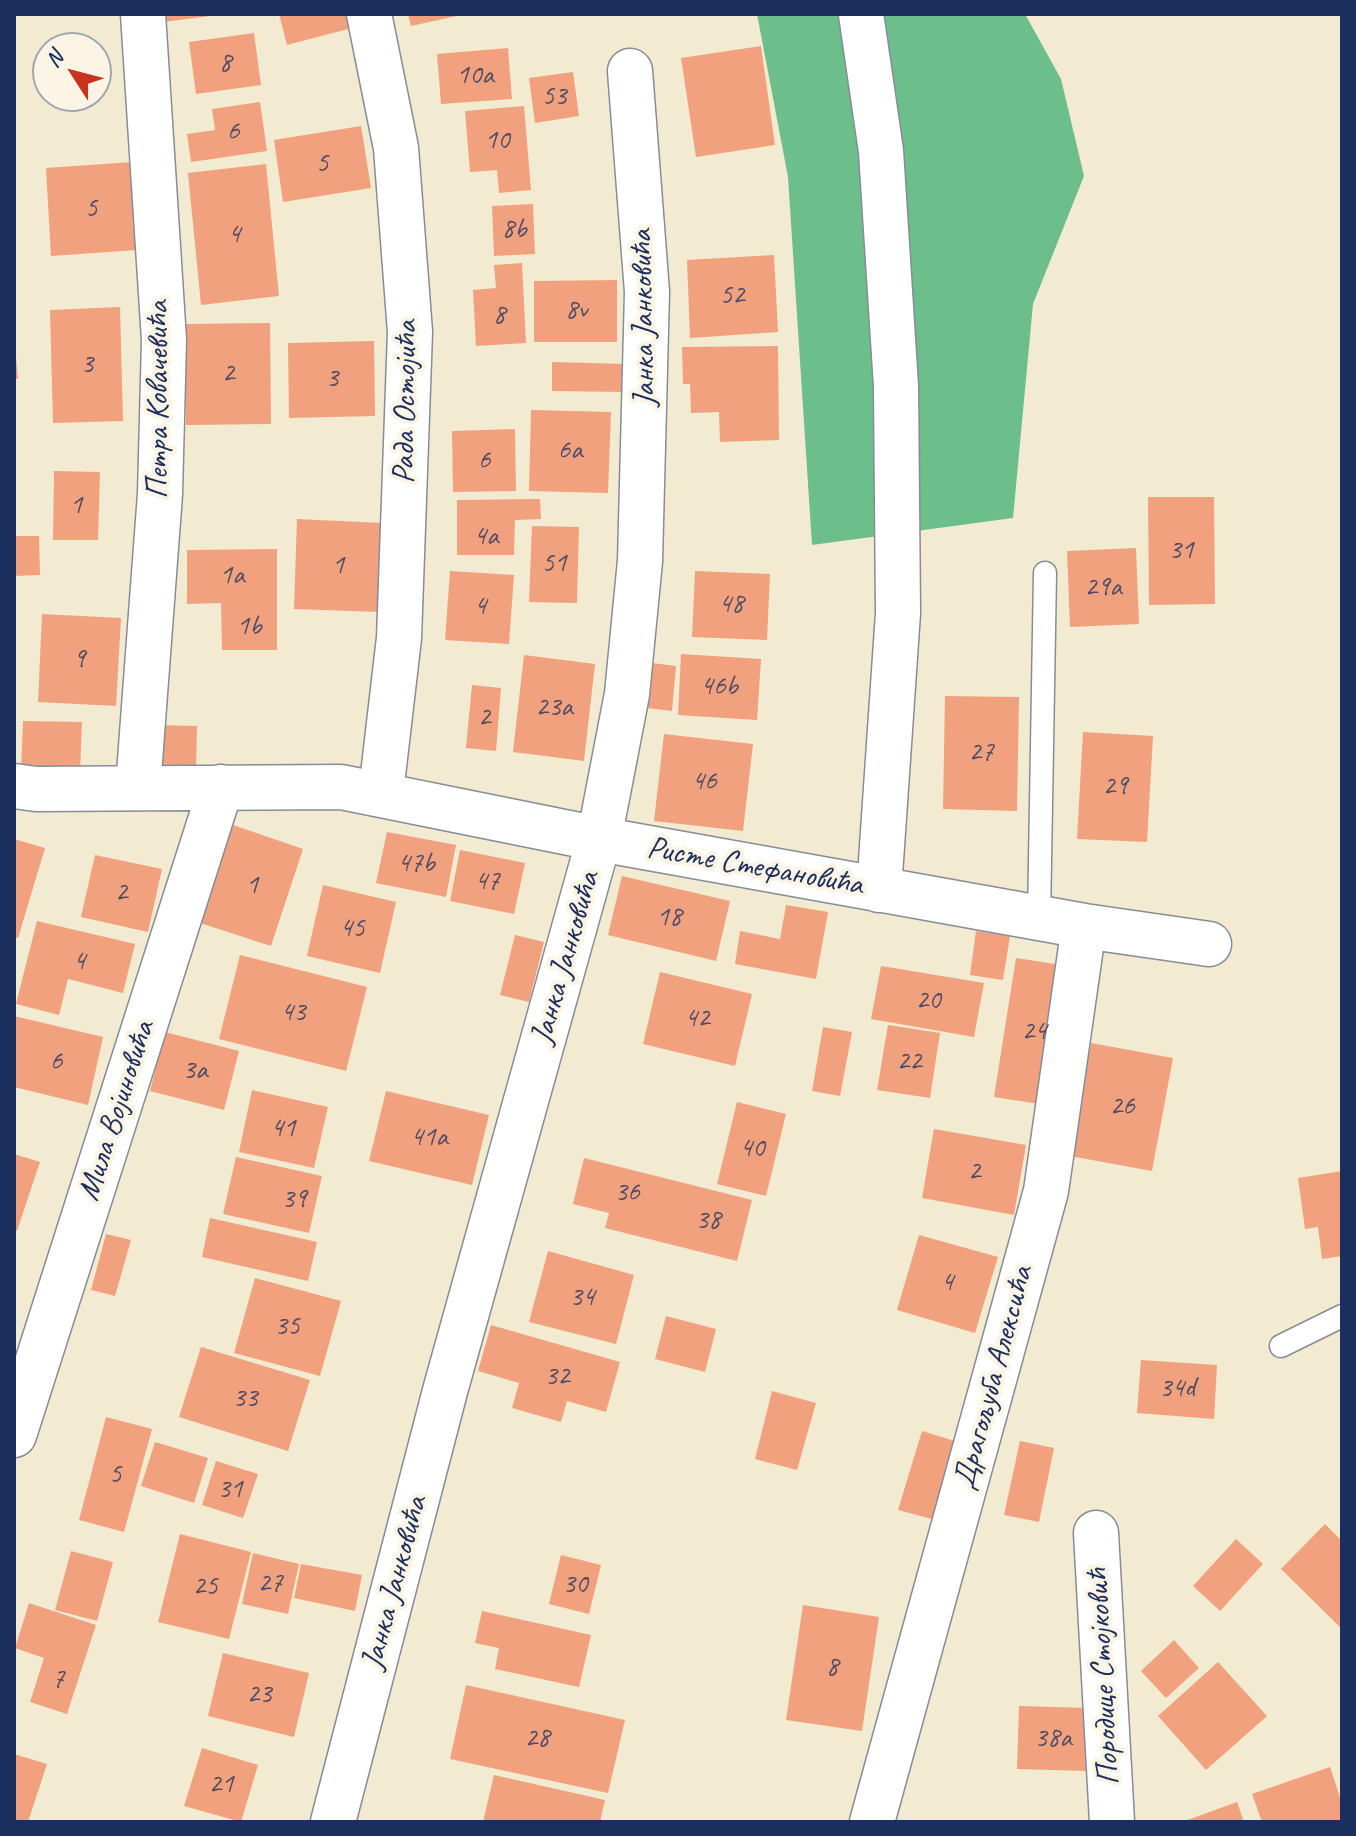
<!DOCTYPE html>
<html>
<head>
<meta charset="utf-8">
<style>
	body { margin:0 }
	#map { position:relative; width:1356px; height:1836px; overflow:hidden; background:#f2ebd1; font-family:Caveat,sans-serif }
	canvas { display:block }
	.frame { position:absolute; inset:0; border:16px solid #1b2f5e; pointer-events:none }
	.north { position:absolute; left:32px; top:32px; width:80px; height:80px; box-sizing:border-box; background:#fcf5e5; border:2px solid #a2a6af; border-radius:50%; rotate:306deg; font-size:22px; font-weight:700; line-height:32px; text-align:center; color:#1b2f5e }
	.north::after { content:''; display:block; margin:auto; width:28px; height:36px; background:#c8321e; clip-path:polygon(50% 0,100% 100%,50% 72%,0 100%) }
</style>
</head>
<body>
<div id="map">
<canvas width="1356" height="1836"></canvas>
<div class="frame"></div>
<div class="north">N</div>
</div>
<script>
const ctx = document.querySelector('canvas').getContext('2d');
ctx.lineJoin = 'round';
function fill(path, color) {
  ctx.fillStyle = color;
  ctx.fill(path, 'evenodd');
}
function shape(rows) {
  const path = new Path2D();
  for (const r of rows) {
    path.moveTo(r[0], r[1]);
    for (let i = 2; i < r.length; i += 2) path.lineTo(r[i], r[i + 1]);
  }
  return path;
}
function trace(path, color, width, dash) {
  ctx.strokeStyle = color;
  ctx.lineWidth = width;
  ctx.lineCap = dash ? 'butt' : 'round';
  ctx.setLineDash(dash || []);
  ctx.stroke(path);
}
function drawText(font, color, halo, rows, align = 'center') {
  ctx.font = font + ' Caveat,sans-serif';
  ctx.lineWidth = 8;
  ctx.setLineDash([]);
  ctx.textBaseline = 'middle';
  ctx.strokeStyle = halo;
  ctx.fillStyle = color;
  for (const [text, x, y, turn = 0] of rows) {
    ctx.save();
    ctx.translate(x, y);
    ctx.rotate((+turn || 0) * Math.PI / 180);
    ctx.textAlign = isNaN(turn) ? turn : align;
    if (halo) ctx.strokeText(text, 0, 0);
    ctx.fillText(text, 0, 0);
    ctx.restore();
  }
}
const forest = shape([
	[757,14,1025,14,1061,79,1084,176,1033,304,1013,518,812,545,788,177]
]);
const building = shape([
	[162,14,210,14,210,16,163,22],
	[279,14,349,14,352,28,287,45],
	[408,14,461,14,461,15,411,26],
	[254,33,261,85,196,94,189,42],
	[761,46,775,145,696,157,681,58],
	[508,48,512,99,441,104,437,54],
	[573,72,579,116,535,123,529,78],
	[260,102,267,151,191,162,187,134,215,130,212,109],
	[524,106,531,190,499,193,497,170,470,172,465,111],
	[361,126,371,188,283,202,274,140],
	[132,162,137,250,51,256,46,168],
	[266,164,279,296,201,305,188,173],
	[533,204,535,254,494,256,492,206],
	[774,255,778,332,690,338,687,260],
	[522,263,526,343,476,346,473,290,496,288,494,265],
	[617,280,617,342,534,342,534,281],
	[120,307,123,421,53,423,50,310],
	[270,323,271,424,186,425,185,324],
	[374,341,375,416,289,418,288,343],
	[778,346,779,440,720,442,719,412,691,413,690,384,683,384,682,347],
	[14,357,16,357,18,379,14,379],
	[552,362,626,364,625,392,552,391],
	[531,410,611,412,608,493,529,491],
	[515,429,516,491,453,492,452,431],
	[54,471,100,472,98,540,53,540],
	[1148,497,1214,497,1215,604,1149,605],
	[540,499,541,519,515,520,514,555,457,555,457,500],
	[297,519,382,523,379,612,294,609],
	[532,526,579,527,577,603,529,602],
	[14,536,39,536,40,575,14,576],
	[1136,548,1139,624,1070,627,1067,551],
	[277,549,277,650,222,650,221,603,187,604,187,550],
	[450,571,514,575,509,644,445,640],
	[695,571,770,574,767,640,692,637],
	[42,614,121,618,116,706,38,702],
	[681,654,761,659,757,720,678,715],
	[524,655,595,664,584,761,513,752],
	[644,662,676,666,672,711,639,707],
	[472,685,501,688,496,751,466,748],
	[945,696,1019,697,1017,811,943,809],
	[23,721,82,722,80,772,21,770],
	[156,725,197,726,196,770,154,769],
	[1083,732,1153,736,1147,842,1077,839],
	[664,734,753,744,743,831,654,821],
	[233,825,303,849,271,946,200,923],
	[387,832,456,845,446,897,376,883],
	[14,839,45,848,18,938,14,937],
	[460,850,525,863,514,914,450,901],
	[95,855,162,869,148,932,81,917],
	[622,876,730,901,716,961,608,935],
	[323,885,396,902,380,973,307,956],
	[786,905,828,912,816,979,735,964,740,931,780,939],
	[37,921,135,944,123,993,68,979,59,1015,16,1004],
	[976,931,1010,936,1003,980,970,975],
	[515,935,544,942,529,1002,500,995],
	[240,955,367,987,346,1071,219,1039],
	[1016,958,1074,967,1052,1106,994,1097],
	[881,966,984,983,974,1037,871,1019],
	[660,972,752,994,735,1066,643,1044],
	[14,1016,103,1037,88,1105,14,1087],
	[888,1025,940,1033,930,1098,877,1090],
	[823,1027,852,1032,840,1096,812,1091],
	[165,1032,239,1051,224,1110,150,1091],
	[1091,1043,1173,1058,1152,1171,1070,1156],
	[252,1090,328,1107,314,1168,239,1152],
	[386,1091,489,1115,472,1185,369,1161],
	[737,1102,786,1114,766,1196,717,1184],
	[934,1129,1026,1145,1014,1215,922,1198],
	[14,1154,40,1162,17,1231,14,1230],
	[236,1157,322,1176,309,1233,223,1214],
	[584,1158,752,1200,737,1261,605,1228,609,1213,573,1204],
	[1342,1171,1342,1256,1322,1259,1318,1227,1305,1229,1298,1178],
	[210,1218,317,1242,308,1281,202,1257],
	[106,1234,131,1240,115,1296,91,1290],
	[919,1235,998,1257,975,1333,897,1310],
	[548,1251,634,1275,616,1344,529,1322],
	[255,1278,341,1301,320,1376,234,1353],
	[666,1316,716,1329,705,1372,655,1359],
	[491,1325,620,1362,606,1412,567,1401,561,1422,512,1408,519,1383,478,1371],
	[201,1347,310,1380,288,1451,179,1417],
	[1141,1360,1217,1365,1214,1419,1137,1413],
	[772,1391,816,1403,797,1470,755,1459],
	[106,1417,152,1429,124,1532,79,1520],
	[922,1431,955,1441,932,1519,898,1510],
	[1020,1441,1054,1448,1039,1522,1004,1515],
	[155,1442,208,1458,194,1503,141,1486],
	[216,1461,258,1474,243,1518,202,1505],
	[1325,1524,1342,1541,1342,1629,1281,1569],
	[180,1534,251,1552,229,1639,158,1622],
	[1236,1539,1263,1564,1220,1611,1193,1586],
	[71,1551,113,1562,97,1621,55,1610],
	[253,1553,299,1564,288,1614,242,1604],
	[561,1555,601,1565,589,1614,549,1604],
	[301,1564,362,1575,355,1611,294,1598],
	[29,1603,96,1625,67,1714,30,1702,44,1658,15,1648],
	[803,1605,879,1617,862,1731,786,1720],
	[482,1611,591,1635,579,1687,495,1669,499,1648,475,1643],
	[1174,1640,1199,1668,1166,1698,1141,1671],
	[223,1653,309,1673,294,1737,208,1716],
	[1218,1662,1267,1716,1206,1770,1158,1716],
	[466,1685,625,1720,608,1793,450,1759],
	[1019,1706,1089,1708,1087,1771,1017,1769],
	[202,1748,258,1765,241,1822,184,1806],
	[14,1754,47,1764,28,1822,14,1822],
	[1330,1767,1342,1803,1342,1822,1262,1822,1252,1794],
	[494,1775,605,1800,600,1822,483,1822],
	[1237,1802,1244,1822,1182,1822]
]);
const lane = shape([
	[1039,918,1045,573],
	[1281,1346,1342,1316]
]);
const street = shape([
	[369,14,396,148,410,332,399,638,381,792],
	[861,14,881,151,896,386,898,613,879,890],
	[14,786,36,789,341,787,599,839,1084,926,1209,944],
	[138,787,160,494,164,340,143,14],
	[14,1435,221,787],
	[1096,1533,1112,1822],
	[333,1822,445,1391,599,839,627,694,640,561,647,292,630,71],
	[872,1822,1046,1191,1084,926]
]);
const numberNames = [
	["8",225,64],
	["10a",475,76],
	["53",554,97],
	["6",233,132],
	["10",497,141],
	["5",322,164],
	["5",91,209],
	["8b",514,230],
	["4",234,235],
	["52",732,296],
	["8v",576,311],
	["8",499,316],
	["3",87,365],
	["2",228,374],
	["3",332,379],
	["6a",570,451],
	["6",484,461],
	["1",76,506],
	["4a",486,537],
	["31",1181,551],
	["51",554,564],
	["1",338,566],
	["1a",232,576],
	["29a",1103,588],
	["48",731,605],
	["4",480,607],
	["1b",249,627],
	["9",79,660],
	["46b",719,687],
	["23a",554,708],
	["2",484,718],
	["27",981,753],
	["46",704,782],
	["29",1115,787],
	["47b",416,864],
	["47",487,882],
	["1",252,886],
	["2",121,893],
	["18",669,918],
	["45",352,929],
	["4",79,962],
	["20",928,1001],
	["43",293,1013],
	["42",697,1019],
	["24",1034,1032],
	["6",56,1062],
	["22",909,1062],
	["3a",195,1071],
	["26",1122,1107],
	["41",283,1129],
	["41a",429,1138],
	["40",752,1149],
	["2",974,1172],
	["36",627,1193],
	["39",294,1200],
	["38",708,1221],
	["4",947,1283],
	["34",582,1298],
	["35",287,1327],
	["32",557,1377],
	["34d",1177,1389],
	["33",245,1399],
	["5",115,1475],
	["31",230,1490],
	["27",270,1584],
	["30",575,1585],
	["25",205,1587],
	["8",832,1668],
	["7",58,1680],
	["23",259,1695],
	["28",537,1739],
	["38a",1053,1739],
	["21",221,1785]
];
const streetNames = [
	["Јанка Јанковића",644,318,-91],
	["Петра Ковачевића",159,400,-90],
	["Рада Остојића",406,402,-89],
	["Ристе Стефановића",755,867,10],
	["Јанка Јанковића",566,958,-74],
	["Мила Војиновића",117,1111,-72],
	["Драгољуба Алексића",994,1378,-75],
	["Јанка Јанковића",395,1583,-75],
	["Породице Стојковић",1104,1677,-93]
];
fill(forest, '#6cbe8a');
fill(building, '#f1a17d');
trace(lane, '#868d98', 25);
trace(street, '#868d98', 47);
trace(lane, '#fff', 22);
trace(street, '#fff', 44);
drawText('28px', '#504c66', null, numberNames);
drawText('32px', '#1b2f5e', '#fcf5e5', streetNames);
</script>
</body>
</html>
